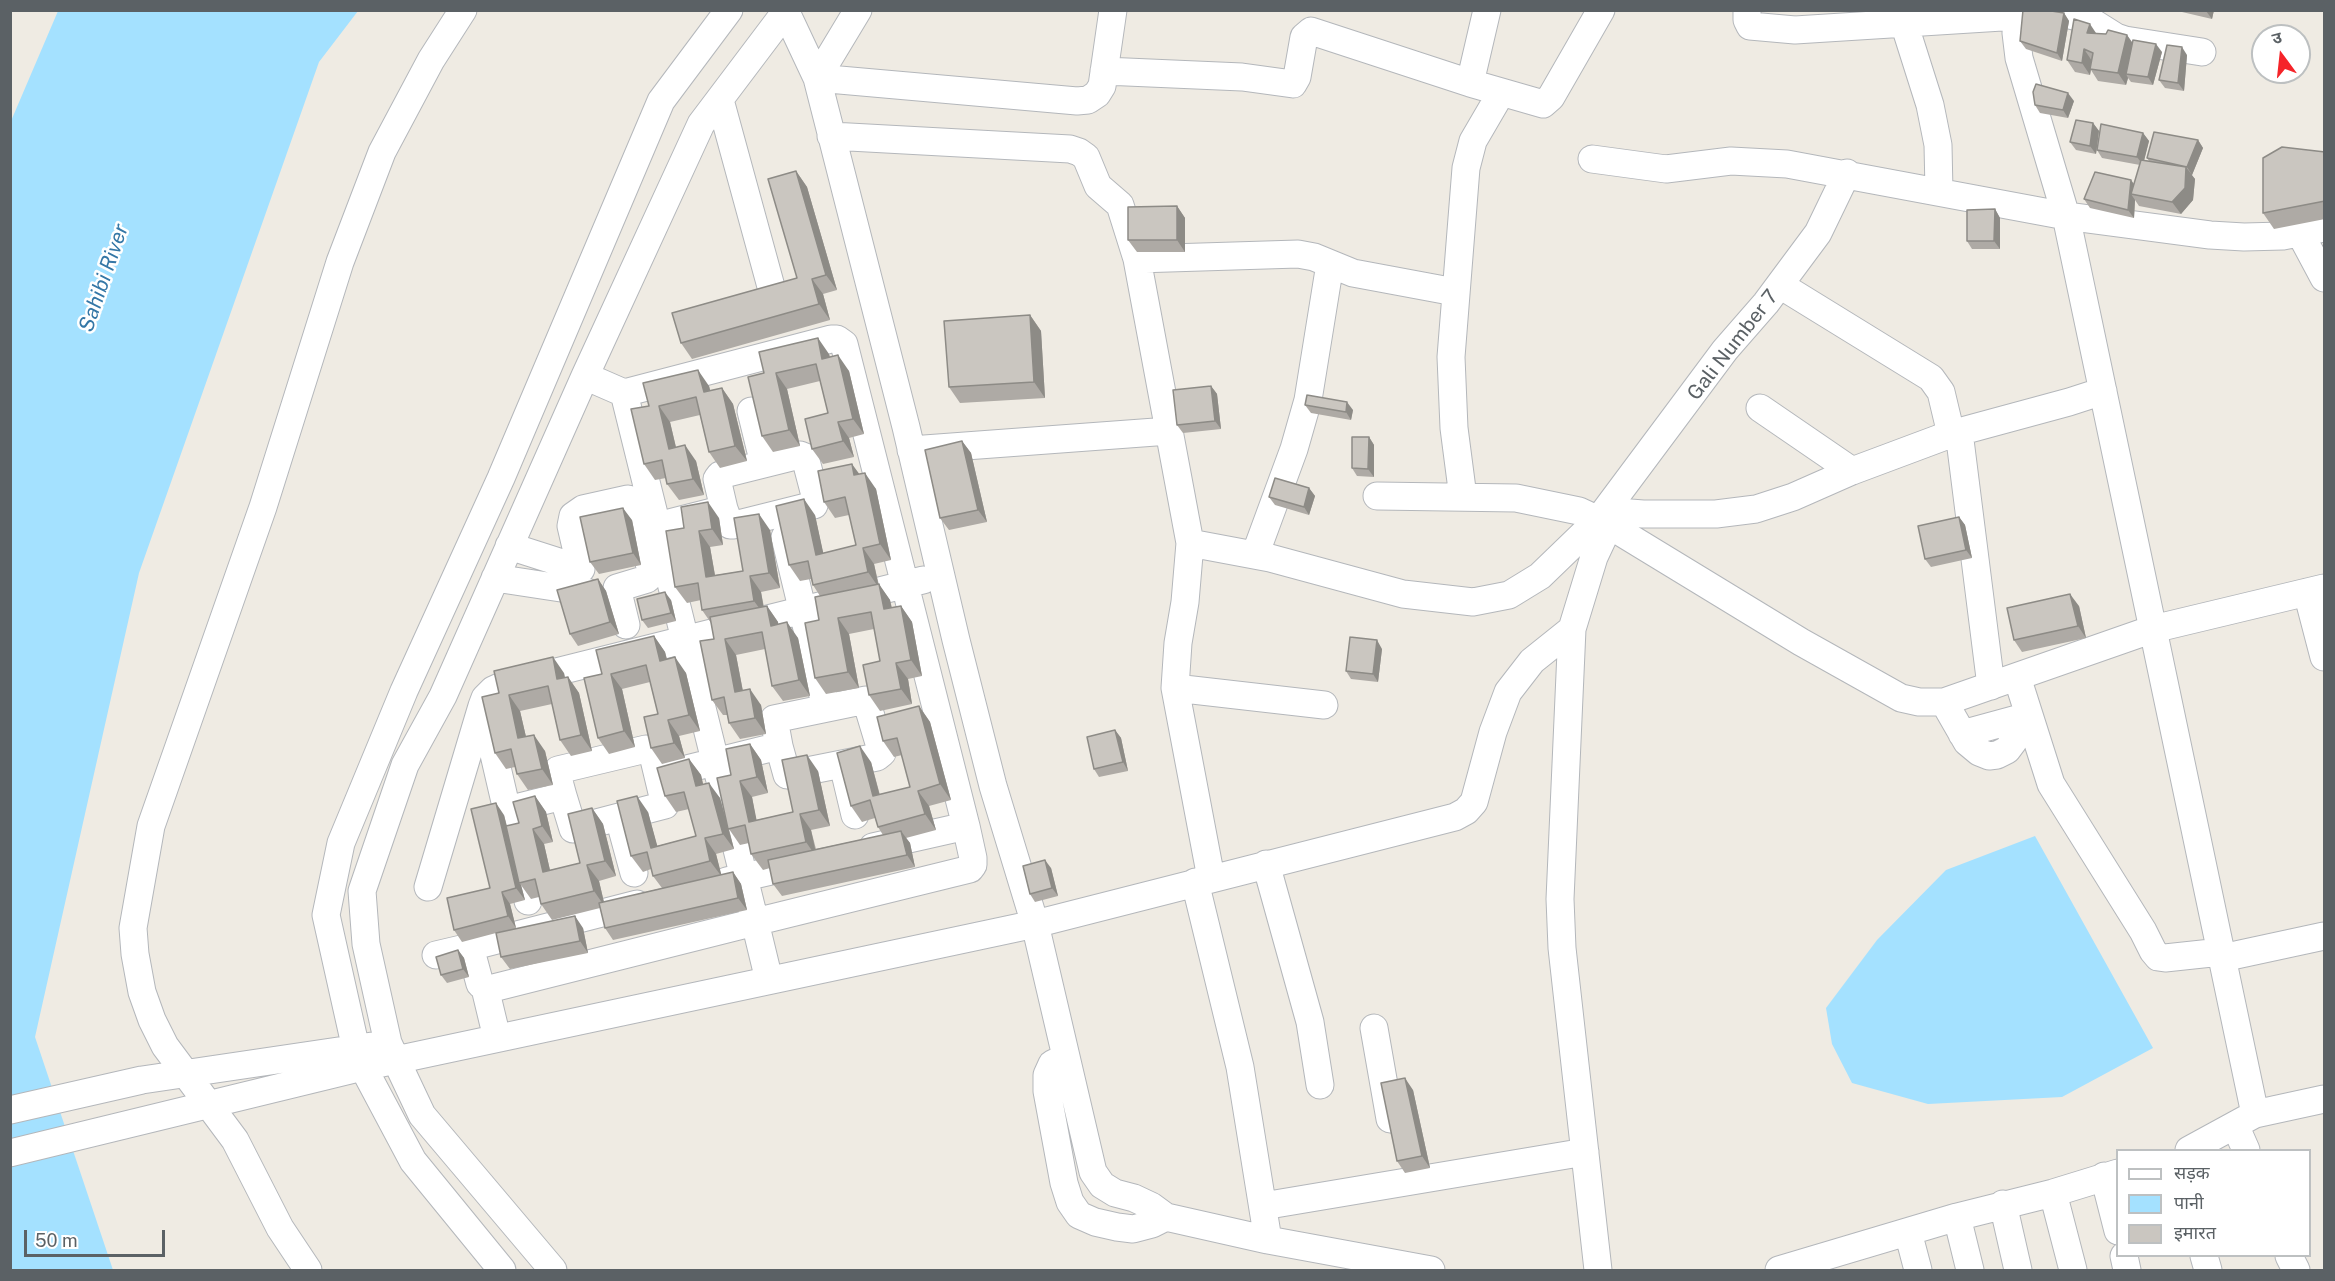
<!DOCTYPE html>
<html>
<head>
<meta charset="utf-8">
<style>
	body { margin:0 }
	#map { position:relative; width:2335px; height:1281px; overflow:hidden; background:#efebe3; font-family:"Public Sans","Noto Sans Devanagari",sans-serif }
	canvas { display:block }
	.frame { position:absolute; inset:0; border:12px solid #5b6165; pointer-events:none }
	.legend { position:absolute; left:2116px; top:1149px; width:195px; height:108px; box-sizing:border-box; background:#fff; border:2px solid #bdc0c1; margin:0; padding:8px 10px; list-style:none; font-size:18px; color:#5b6165 }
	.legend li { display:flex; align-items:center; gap:12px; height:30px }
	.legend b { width:30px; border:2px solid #bdc0c1 }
	.north { position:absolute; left:2251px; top:24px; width:60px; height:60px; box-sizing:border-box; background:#fff; border:2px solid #bdc0c1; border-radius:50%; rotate:345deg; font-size:16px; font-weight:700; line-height:24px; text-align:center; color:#5b6165 }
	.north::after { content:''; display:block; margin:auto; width:21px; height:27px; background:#f52429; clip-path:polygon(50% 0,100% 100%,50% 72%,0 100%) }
	.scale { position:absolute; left:24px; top:1230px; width:141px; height:27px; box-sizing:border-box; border:3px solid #5b6165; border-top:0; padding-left:8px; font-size:18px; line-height:21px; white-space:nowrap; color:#5b6165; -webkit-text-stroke:4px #fff; paint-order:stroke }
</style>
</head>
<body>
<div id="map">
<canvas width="2335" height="1281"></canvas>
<div class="frame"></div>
<ul class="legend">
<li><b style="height:8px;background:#fff"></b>सड़क</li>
<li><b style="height:16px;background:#a4e1ff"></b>पानी</li>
<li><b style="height:16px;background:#cac6c0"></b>इमारत</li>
</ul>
<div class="north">उ</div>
<div class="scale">50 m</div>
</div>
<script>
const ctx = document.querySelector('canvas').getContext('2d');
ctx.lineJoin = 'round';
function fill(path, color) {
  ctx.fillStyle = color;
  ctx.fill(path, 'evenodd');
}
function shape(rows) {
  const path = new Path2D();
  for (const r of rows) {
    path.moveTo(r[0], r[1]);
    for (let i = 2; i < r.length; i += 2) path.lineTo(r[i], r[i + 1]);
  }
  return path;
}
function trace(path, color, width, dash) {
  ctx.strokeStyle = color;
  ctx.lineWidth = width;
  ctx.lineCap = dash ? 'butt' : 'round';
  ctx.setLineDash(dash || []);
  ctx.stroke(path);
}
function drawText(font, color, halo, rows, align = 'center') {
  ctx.font = font + ' "Public Sans",sans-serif';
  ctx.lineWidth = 5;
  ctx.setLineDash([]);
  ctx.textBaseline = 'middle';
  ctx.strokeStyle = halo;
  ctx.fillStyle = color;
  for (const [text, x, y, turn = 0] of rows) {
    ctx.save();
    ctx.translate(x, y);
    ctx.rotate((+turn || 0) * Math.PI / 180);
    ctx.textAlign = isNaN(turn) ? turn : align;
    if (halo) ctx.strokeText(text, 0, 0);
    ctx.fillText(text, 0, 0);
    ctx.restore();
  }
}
const water = shape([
	[58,11,358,11,319,62,139,573,35,1037,113,1270,11,1270,11,121],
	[2035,836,2153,1048,2062,1097,1928,1104,1852,1083,1832,1044,1826,1008,1877,940,1946,870]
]);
const minor = shape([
	[858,10,817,78,906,427,956,640,993,786,1035,924,1093,1172,1102,1185,1115,1193,1134,1198,1151,1206,1166,1217,1268,1240,1431,1270],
	[1487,10,1470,83,1543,104,1551,97,1601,10],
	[1747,10,1747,20,1750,26,1795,30,2018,16],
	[2020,10,2016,33,2019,58,2066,216,2255,1114],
	[2050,10,2089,20,2116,37,2125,40,2202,52],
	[786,12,817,78,1077,101,1088,100,1097,94,1102,86,1113,10],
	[1904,23,1930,105,1938,145,1939,191],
	[1104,71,1242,77,1293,84,1297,77,1304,37,1311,31,1470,83],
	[720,100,773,294],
	[831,136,1070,149,1079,152,1086,157,1098,186,1120,205,1137,259],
	[1592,159,1666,169,1731,161,1787,164,2066,216,2210,235,2244,237,2283,236,2324,228],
	[2300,233,2324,278],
	[1780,285,1931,378,1941,392,1951,434],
	[585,376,624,393,831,339,837,339,844,344,966,826,973,858,973,865,970,869,755,922,624,393],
	[1760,408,1852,471],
	[751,411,764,464],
	[1959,432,1991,686],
	[911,450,1169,431],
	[1377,496,1516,498,1579,511,1609,525,1801,642,1901,698,1919,702,1944,702,2153,629,2324,588],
	[1463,497,1454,428,1451,357,1466,168,1473,141,1501,93],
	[1607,509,1618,512,1643,514,1716,514,1756,509,1793,497,1852,471,1951,434,2069,402,2103,391],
	[657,526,724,509,717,479,720,475,800,455,805,457,816,499,814,505,734,525,730,525,724,509],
	[785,537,826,708],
	[1190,543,1137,259,1298,254,1314,257,1353,273,1455,292],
	[509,546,581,569,571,526,573,516,583,509,628,499,632,500,652,574,647,579,617,588,626,625],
	[1255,555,1294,449,1308,400,1330,264],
	[495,578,587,592],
	[2307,592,2324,657],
	[1572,629,1560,899,1562,948,1598,1270],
	[2017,677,2051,784,2143,931,2153,951,2158,957,2165,958,2221,952],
	[1175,688,1324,705],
	[1944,702,1967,742,1979,752,1989,756,1997,755,2007,750,2013,742,2015,735,2012,721],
	[483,707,528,901],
	[1962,734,2028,716],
	[845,773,855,815],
	[658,776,779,746,774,719,866,700,882,753,877,757,787,775,779,746],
	[507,810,563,796,557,774,558,770,646,749,651,751,653,755,665,805,573,829,563,796],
	[619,818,634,873],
	[873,847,966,826],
	[1266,864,1310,1022,1320,1085],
	[1211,878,1175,688,1178,643,1185,602,1190,543,1270,558,1403,594,1473,602,1509,595,1540,576,1599,519,1725,350,1766,303,1818,233,1847,173],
	[727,881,806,863],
	[1195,882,1240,1067,1268,1240],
	[428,887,482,706,485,698,493,690,504,685,923,580],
	[470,947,637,904],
	[436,955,470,947,480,984,485,988,493,988,755,922,769,980],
	[2222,958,2324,936],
	[485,988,497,1038],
	[1374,1028,1390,1119],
	[1066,1057,1052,1064,1047,1075,1047,1091,1064,1183,1070,1202,1079,1215,1095,1222,1117,1227,1133,1229,1152,1224,1166,1217],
	[10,1110,142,1080,372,1046],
	[2235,1125,2246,1150],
	[2189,1150,2255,1114,2324,1099],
	[10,1153,363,1067,1035,924,1455,817,1466,811,1474,802,1493,732,1508,692,1532,661,1572,629,1594,557,1609,525],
	[2104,1176,2118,1231],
	[2053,1193,2073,1270],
	[2003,1204,2018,1270],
	[1263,1206,1585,1152],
	[1957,1217,1970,1270],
	[1908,1232,1918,1270],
	[2124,1256,2127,1270],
	[2204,1256,2208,1270],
	[2289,1256,2296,1270],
	[308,1270,280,1228,235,1140,165,1046,152,1020,142,992,135,954,133,928,151,826,263,507,340,262,382,152,431,60,463,10],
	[502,1270,413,1161,363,1067,356,1049,326,915,341,843,404,691,501,478,661,101,729,10],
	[553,1270,422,1115,388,1043,366,944,362,891,405,765,443,696,585,376,701,124,787,10],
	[1779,1270,1957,1217,2053,1193,2118,1173]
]);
const wall = shape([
	[2181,10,2214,10,2212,19,2182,12],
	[2064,13,2069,21,2062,61,2026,49,2020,41],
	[2096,34,2127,35,2132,42,2162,52,2153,85,2131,82,2128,78,2126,85,2098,81,2091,70,2090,75,2075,72,2067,60],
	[2187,55,2184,91,2165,88,2159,80],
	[2074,101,2068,118,2040,113,2035,105],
	[2093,123,2099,131,2096,154,2076,150,2070,142],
	[2143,133,2149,141,2144,160,2149,161,2147,158,2198,140,2203,148,2192,175,2191,175,2195,179,2193,200,2181,214,2139,206,2135,200,2134,218,2090,208,2084,199,2134,184,2140,165,2102,158,2097,150],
	[2325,152,2325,219,2274,229,2263,213],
	[796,171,807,187,837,290,823,294,830,320,692,359,681,343,797,278],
	[1177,206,1185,218,1185,252,1137,252,1128,240],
	[1995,209,2000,218,2000,249,1972,249,1967,241],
	[1030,315,1041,331,1045,398,960,403,949,387],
	[829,354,830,357,849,371,864,434,849,438,854,457,823,464,812,449,828,413,820,381,787,389,800,446,773,452,762,436,764,373],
	[709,386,710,391,722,388,733,404,747,461,720,468,709,452,700,415,670,422,676,447,696,461,704,495,679,500,667,484,666,478,655,480,644,464,649,406],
	[1211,386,1217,394,1221,429,1183,433,1177,425],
	[1305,405,1353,410,1351,420,1311,413],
	[1369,437,1374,445,1374,477,1357,476,1352,468],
	[962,441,971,453,987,522,949,530,940,518],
	[859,474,876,489,891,560,874,564,879,585,890,600,892,608,901,606,912,622,922,676,908,679,912,704,880,711,869,695,880,661,874,629,849,634,859,688,826,694,815,678,820,596,813,585,811,579,800,581,789,565,815,515,823,553,856,545,849,515,835,518,824,502],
	[1309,488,1315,496,1309,515,1275,505,1269,497],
	[1959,517,1965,525,1972,558,1931,567,1925,559],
	[719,518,723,545,710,547,715,575,743,571,770,530,780,588,761,592,764,607,767,606,778,622,778,624,798,638,810,696,783,701,772,686,765,649,736,655,743,691,761,705,766,734,740,739,729,723,727,715,723,715,712,700,714,639,711,623,702,610,701,600,687,603,675,587,684,528],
	[632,520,641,565,599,574,590,562],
	[598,579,606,591,619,634,578,646,570,634],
	[671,600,676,621,648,628,642,620],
	[2079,606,2086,638,2022,652,2014,640],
	[654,636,665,652,667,659,686,673,700,731,679,736,685,758,662,764,651,748,658,714,650,682,622,689,635,747,609,754,598,738,602,674],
	[1382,649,1378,682,1351,679,1346,671],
	[564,673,565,678,568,677,579,693,592,751,571,756,560,740,552,704,520,711,526,737,545,751,553,785,528,790,517,774,515,767,506,769,495,753,499,693],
	[919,706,930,722,951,800,929,806,936,830,906,838,910,843,915,867,782,896,773,884,770,868,763,870,751,854,749,843,740,845,729,829,734,849,716,854,721,875,733,872,741,884,747,910,613,940,605,928,600,908,552,920,541,904,539,897,531,899,521,885,525,900,510,904,516,928,583,928,588,953,510,969,501,957,496,933,462,942,454,930,490,888,504,815,507,826,519,823,535,796,546,812,553,842,544,844,550,870,580,863,592,808,603,824,616,876,599,881,604,902,662,888,653,876,651,869,643,872,631,856,648,812,657,846,696,836,689,809,676,812,665,796,689,759,701,775,703,784,720,798,728,827,731,775,750,744,761,760,768,793,752,797,756,820,793,812,818,771,830,826,811,830,816,849,883,835,878,827,875,818,862,822,851,806,871,762,880,795,910,787,902,755,894,757,883,741],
	[1115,730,1121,738,1128,771,1099,777,1094,769],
	[1051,868,1058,896,1035,902,1030,894],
	[458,950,464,958,469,977,447,983,441,975],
	[1413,1090,1430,1168,1405,1173,1397,1161]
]);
const shadedWall = shape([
	[2206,10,2214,10,2212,19,2206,11],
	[2064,13,2069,21,2062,61,2057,53],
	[2090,24,2098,36,2087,33],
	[2127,35,2135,47,2126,74,2128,78,2126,85,2118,73],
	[2156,44,2162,52,2153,85,2148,77],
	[2182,47,2187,55,2184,91,2178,83],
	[2084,49,2092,61,2090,75,2082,63],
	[2068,93,2074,101,2068,118,2063,110],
	[2093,123,2099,131,2096,154,2090,146],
	[2143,133,2149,141,2143,165,2137,157],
	[2198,140,2203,148,2192,175,2187,167],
	[2186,167,2195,179,2193,200,2181,214,2172,202],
	[796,171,807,187,837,290,826,275],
	[2131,180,2137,188,2131,194,2135,200,2134,218,2128,210],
	[1177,206,1185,218,1185,252,1177,240],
	[1995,209,2000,218,2000,249,1994,241],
	[812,279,823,294,830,320,819,304],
	[1030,315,1041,331,1045,398,1034,382],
	[818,338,829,354,833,375,822,359],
	[838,355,849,371,864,434,853,419],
	[698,370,709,386,715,408,704,392],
	[776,373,787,389,800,446,789,430],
	[1211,386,1217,394,1221,429,1215,421],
	[722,388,733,404,747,461,735,446],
	[1347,402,1353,410,1351,420,1346,412],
	[659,406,670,422,680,465,669,449],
	[838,422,849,438,854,457,843,441],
	[1369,437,1374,445,1374,477,1368,469],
	[962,441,971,453,987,522,978,510],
	[685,445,696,461,704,495,693,479],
	[852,464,863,479,854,475],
	[865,473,876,489,891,560,880,544],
	[1309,488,1315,496,1309,515,1304,507],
	[804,499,815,515,827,570,816,555],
	[708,502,719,518,723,545,712,529],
	[623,508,632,520,641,565,633,553],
	[759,514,770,530,780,588,769,573],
	[1959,517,1965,525,1972,558,1966,550],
	[699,531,710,547,718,593,706,577],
	[863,548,874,564,879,588,868,572],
	[750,576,761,592,765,616,754,601],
	[598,579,606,591,619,634,610,622],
	[879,584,890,600,895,625,884,609],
	[665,592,671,600,676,621,671,613],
	[2070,594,2079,606,2086,638,2078,626],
	[767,606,778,622,782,641,771,626],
	[901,606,912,622,922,676,911,660],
	[838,618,849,634,859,688,848,672],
	[787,622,798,638,810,696,799,680],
	[654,636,665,652,671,677,660,661],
	[725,639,736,655,746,708,735,692],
	[1377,640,1382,649,1378,682,1373,674],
	[553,657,564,673,568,695,557,679],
	[675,657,686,673,700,731,689,715],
	[896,663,908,679,912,704,901,689],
	[611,674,622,689,635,747,624,731],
	[568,677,579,693,592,751,581,735],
	[750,689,761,705,766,734,755,718],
	[509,695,520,711,530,754,518,738],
	[919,706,930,722,951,800,940,784],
	[668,720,679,736,685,758,674,743],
	[1115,730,1121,738,1128,771,1123,762],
	[534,735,545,751,553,785,542,769],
	[750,744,761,760,768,793,757,777],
	[860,746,871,762,884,812,873,796],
	[807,755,818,771,830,826,819,810],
	[689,759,701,775,707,802,696,786],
	[740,781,752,797,760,837,749,822],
	[709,783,720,798,734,849,723,834],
	[918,791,929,806,936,830,925,814],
	[535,796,546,812,553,842,542,826],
	[637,796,648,812,662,863,651,848],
	[496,803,504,815,520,883,519,883,521,885,525,900,516,888],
	[592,808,603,824,616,876,605,861],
	[800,814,811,830,817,858,806,842],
	[533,829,544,844,554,888,543,872],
	[901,831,910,843,915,867,907,855],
	[705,838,716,854,722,877,710,861],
	[1045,860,1051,868,1058,896,1052,888],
	[587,865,599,881,605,907,594,891],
	[733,872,741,884,747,910,738,898],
	[502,892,510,904,516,928,508,916],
	[575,916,583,928,588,953,580,941],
	[458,950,464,958,469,977,463,969],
	[1405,1078,1413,1090,1430,1168,1422,1156]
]);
const building = shape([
	[2023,10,2045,10,2064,13,2057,53,2020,41,2023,10],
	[2074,19,2090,24,2087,33,2106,34,2108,30,2127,35,2118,73,2090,69,2093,53,2084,49,2082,63,2067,60,2074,19],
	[2133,40,2156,44,2148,77,2126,74,2133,40],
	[2167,45,2182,47,2178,83,2159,80,2167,45],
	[2036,84,2068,93,2063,110,2035,105,2033,92,2036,84],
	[2076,120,2093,123,2090,146,2070,142,2076,120],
	[2101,124,2143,133,2137,157,2097,150,2101,124],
	[2154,132,2198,140,2187,167,2147,158,2154,132],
	[2282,147,2325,152,2325,201,2263,213,2263,158,2282,147],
	[2141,160,2186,167,2185,188,2172,202,2131,194,2141,160],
	[796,171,826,275,812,279,819,304,681,343,672,313,797,278,768,179,796,171],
	[2095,172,2131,180,2128,210,2084,199,2095,172],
	[1177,206,1177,240,1128,240,1128,207,1177,206],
	[1995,209,1994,241,1967,241,1967,210,1995,209],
	[1030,315,1034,382,949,387,944,321,1030,315],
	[818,338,822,359,838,355,853,419,838,422,843,441,812,449,805,419,828,413,816,364,776,373,789,430,762,436,748,377,764,373,759,352,818,338],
	[698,370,704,392,722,388,735,446,709,452,696,397,659,406,669,449,685,445,693,479,667,484,662,460,644,464,631,409,649,406,643,383,698,370],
	[1211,386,1215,421,1177,425,1173,390,1211,386],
	[1307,395,1347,402,1346,412,1305,405,1307,395],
	[1352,437,1369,437,1368,469,1352,468,1352,437],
	[962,441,978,510,940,518,925,450,962,441],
	[852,464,854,475,865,473,880,544,863,548,868,572,813,585,808,561,789,565,776,506,804,499,816,555,856,545,845,497,824,502,818,471,852,464],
	[1275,478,1309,488,1304,507,1269,497,1275,478],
	[708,502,712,529,699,531,706,577,743,571,734,518,759,514,769,573,750,576,754,601,702,610,698,583,675,587,666,531,684,528,681,507,708,502],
	[623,508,633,553,590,562,580,517,623,508],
	[1959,517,1966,550,1925,559,1918,526,1959,517],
	[598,579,610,622,570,634,557,590,598,579],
	[879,584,884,609,901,606,911,660,896,663,901,689,869,695,863,665,880,661,871,612,838,618,848,672,815,678,805,623,819,620,815,597,879,584],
	[665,592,671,613,642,620,637,599,665,592],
	[2070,594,2078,626,2014,640,2007,608,2070,594],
	[767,606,771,626,787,622,799,680,772,686,762,632,725,639,735,692,750,689,755,718,729,723,724,697,712,700,700,641,714,639,710,617,767,606],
	[654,636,660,661,675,657,689,715,668,720,674,743,651,748,644,717,658,714,646,665,611,674,624,731,598,738,584,678,602,674,596,650,654,636],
	[1350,637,1377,640,1373,674,1346,671,1350,637],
	[553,657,557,679,568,677,581,735,560,740,548,686,509,695,518,738,534,735,542,769,517,774,511,749,495,753,482,697,499,693,494,671,553,657],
	[919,706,940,784,918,791,925,814,878,827,870,800,851,806,837,753,860,746,873,796,910,787,897,738,883,741,877,717,919,706],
	[1115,730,1123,762,1094,769,1087,737,1115,730],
	[750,744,757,777,740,781,749,822,793,812,782,760,807,755,819,810,800,814,806,842,751,854,745,825,728,829,717,778,731,775,726,749,750,744],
	[689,759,696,786,709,783,723,834,705,838,710,861,653,876,647,852,631,856,617,801,637,796,651,848,696,836,684,792,665,796,657,768,689,759],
	[535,796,542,826,533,829,543,872,580,863,568,814,592,808,605,861,587,865,594,891,541,904,535,879,519,883,506,826,519,823,513,802,535,796],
	[496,803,516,888,502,892,508,916,454,930,447,898,490,888,471,809,496,803],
	[901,831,907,855,773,884,768,860,901,831],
	[1045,860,1052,888,1030,894,1023,866,1045,860],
	[733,872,738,898,605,928,599,903,733,872],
	[575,916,580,941,501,957,496,933,575,916],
	[458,950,463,969,441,975,436,957,458,950],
	[1405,1078,1422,1156,1397,1161,1381,1083,1405,1078]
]);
const streetNames = [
	["Gali Number 7",1733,345,-52]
];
const waterNames = [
	["Sahibi River",104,278,-71]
];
fill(water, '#a4e1ff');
trace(minor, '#b4b7bb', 29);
trace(minor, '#fff', 27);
fill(wall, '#aeaaa5');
fill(shadedWall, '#8d8b86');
fill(building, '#cac6c0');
trace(building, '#8d8b86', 1.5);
drawText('20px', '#5b6165', '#fff', streetNames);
drawText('italic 21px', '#3477a6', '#fff', waterNames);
</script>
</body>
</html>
